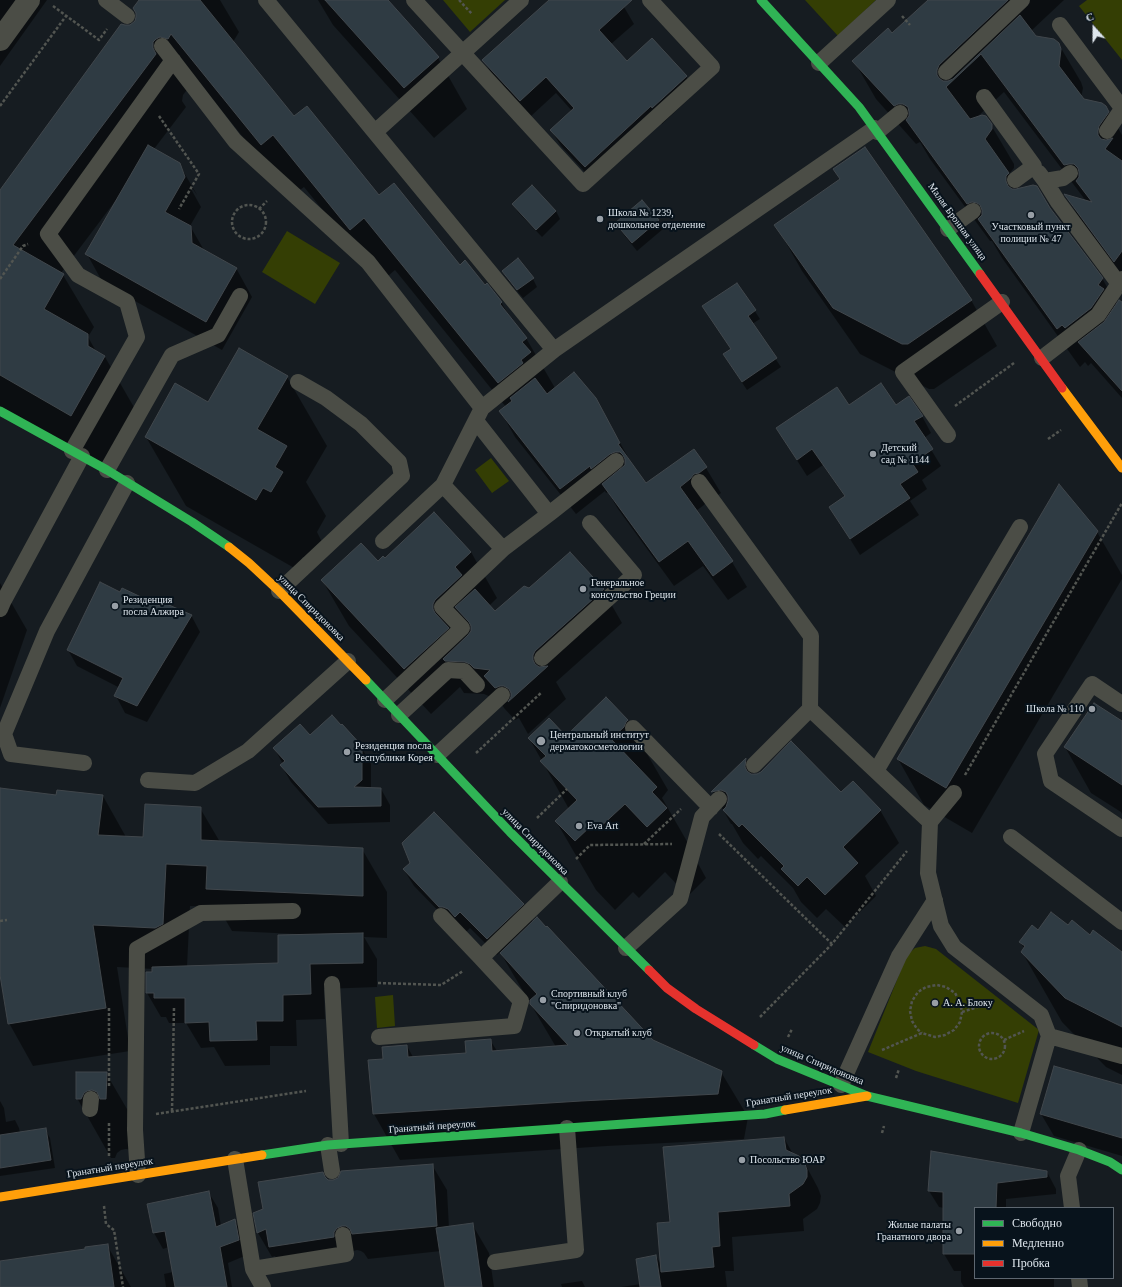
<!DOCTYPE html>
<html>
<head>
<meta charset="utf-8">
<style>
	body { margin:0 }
	#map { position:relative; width:1122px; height:1287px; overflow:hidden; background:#161c21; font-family:"Times New Roman",serif }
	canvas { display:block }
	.legend { position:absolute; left:974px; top:1207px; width:140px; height:72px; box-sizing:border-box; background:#08131c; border:1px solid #5e6770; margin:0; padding:5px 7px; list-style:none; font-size:12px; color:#dee6ed }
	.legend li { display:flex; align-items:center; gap:8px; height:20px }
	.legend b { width:20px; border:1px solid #5e6770 }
	.north { position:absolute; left:1074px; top:8px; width:40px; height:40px; -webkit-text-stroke:3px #08131c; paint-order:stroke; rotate:339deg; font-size:11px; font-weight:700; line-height:16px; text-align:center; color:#dee6ed }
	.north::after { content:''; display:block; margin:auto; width:14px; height:18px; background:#dee6ed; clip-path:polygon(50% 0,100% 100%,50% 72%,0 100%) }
</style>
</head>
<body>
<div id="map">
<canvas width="1122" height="1287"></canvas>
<ul class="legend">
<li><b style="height:5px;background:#30b455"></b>Свободно</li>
<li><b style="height:5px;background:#ff9f0a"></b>Медленно</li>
<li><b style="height:5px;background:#e5322d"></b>Пробка</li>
</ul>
<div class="north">С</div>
</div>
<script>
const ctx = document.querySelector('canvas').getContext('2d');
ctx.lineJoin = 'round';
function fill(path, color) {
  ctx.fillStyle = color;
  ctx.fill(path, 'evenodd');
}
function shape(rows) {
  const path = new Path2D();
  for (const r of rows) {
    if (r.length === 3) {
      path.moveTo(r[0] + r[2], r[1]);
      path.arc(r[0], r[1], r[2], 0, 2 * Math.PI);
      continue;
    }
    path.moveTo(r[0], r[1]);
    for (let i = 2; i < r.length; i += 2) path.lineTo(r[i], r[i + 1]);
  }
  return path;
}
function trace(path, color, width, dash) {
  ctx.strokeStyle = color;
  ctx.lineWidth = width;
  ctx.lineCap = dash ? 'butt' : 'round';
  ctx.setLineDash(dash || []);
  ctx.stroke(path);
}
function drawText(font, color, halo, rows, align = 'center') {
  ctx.font = font + ' "Times New Roman",serif';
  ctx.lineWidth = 4;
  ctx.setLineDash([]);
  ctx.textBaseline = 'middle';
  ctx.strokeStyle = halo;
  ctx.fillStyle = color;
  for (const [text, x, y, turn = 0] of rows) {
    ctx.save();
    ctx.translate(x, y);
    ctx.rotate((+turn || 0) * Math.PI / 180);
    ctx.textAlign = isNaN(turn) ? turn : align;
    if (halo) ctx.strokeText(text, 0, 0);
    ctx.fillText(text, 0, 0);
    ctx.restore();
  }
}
const green = shape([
	[443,0,505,0,470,32],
	[805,0,876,0,838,36],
	[1087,0,1122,0,1122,60,1079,6],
	[287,231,340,263,315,304,262,272],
	[491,458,509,481,492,493,475,470],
	[925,946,936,949,1039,1030,1018,1103,916,1071,868,1052,907,955,915,948],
	[393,995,395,1026,377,1028,375,997]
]);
const shadow = shape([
	[0,0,47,0,0,66],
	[140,0,220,0,239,32,233,42,294,118,379,197,485,286,501,302,511,319,526,338,555,388,610,425,633,466,646,484,693,450,706,468,721,493,714,498,708,499,704,505,696,511,732,562,747,587,728,600,703,566,674,586,618,509,608,492,606,493,605,491,576,514,515,437,501,412,506,407,395,270,381,282,304,187,291,197,202,86,186,91,183,95,182,101,186,107,154,149,179,164,196,193,197,195,193,189,191,189,201,207,190,226,204,250,236,268,252,297,222,350,103,283,87,254,117,200,116,200,61,273,63,275,94,327,88,337,97,353,105,357,135,409,102,468,0,406,0,191,131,26,136,22],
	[318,0,386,0,438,58,467,109,434,138,333,25],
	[550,0,617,0,624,7,634,24,611,44,627,62,686,76,695,93,662,124,661,122,595,183,561,146,551,130,572,111,556,93,530,117,493,77,484,60],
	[929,0,1064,0,1031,31,1036,37,1058,43,1081,82,1083,88,1081,98,1083,100,1106,107,1122,135,1122,279,1088,232,1066,196,1086,201,1004,92,976,118,991,125,1014,164,1014,168,1009,174,1018,190,1050,208,1102,278,1117,305,1122,303,1122,398,1091,363,1088,366,1085,362,1080,367,1002,258,992,241,990,241,930,159,920,142,916,144,876,99,854,61,892,35],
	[834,170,971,300,997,346,934,389,929,389,860,354,802,271,776,225,840,180],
	[642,201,658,221,663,229,637,251,621,231,616,223],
	[513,204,556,211,560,219,542,237,518,212],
	[503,272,533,279,537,287,523,298,508,280],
	[737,284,760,319,752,324,781,367,747,390,729,363,732,349],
	[287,377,327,446,306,482,326,516,317,532,322,542,311,561,303,557,296,569,186,506,146,437,209,403],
	[849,406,896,406,922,416,931,433,924,438,941,466,922,480,927,489,910,501,919,515,860,555,830,507,845,497,823,465,807,476,777,429],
	[434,514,471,552,497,598,489,606,495,613,529,589,570,553,603,590,622,623,556,682,566,699,528,734,519,718,515,720,504,708,500,701,484,694,464,693,460,687,431,714,349,626,322,580,385,560],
	[1097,532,1122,575,1122,579,972,833,924,805,898,759],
	[0,583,27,630,0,708],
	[121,593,160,607,191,615,200,632,147,722,125,713,116,696,120,688,77,666,68,650],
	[606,699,628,721,668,790,662,798,696,857,695,858,706,878,688,896,665,872,639,898,633,892,615,910,596,890,556,821,569,809,529,738,566,737],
	[1122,722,1122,814,1121,812,1091,793,1065,747],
	[361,747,371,764,371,788,381,789,390,805,390,822,328,824,291,782,281,765,283,764,274,748],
	[746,759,755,775,841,793,880,810,899,843,865,876,876,896,845,927,826,909,817,918,801,902,793,888,761,856,758,859,743,843,732,824,731,824,713,792],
	[0,789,57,796,103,796,126,837,144,838,200,808,220,842,362,849,387,892,387,938,364,937,377,959,377,987,324,989,325,1019,296,1020,297,1046,270,1046,270,1065,225,1066,214,1047,201,1048,186,1023,169,1023,166,1017,161,1017,147,993,153,973,153,969,117,967,130,1051,33,1066,9,1023,0,969],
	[190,906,218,907,232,931,296,934,296,936,279,964,187,967],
	[404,870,523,904,533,922,653,1041,721,1072,748,1117,744,1139,607,1146,400,1160,374,1114,369,1061,384,1060,407,1046,413,1057,467,1054,490,1040,497,1051,556,1047,500,952,497,955,470,928,465,933,450,923,414,886],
	[1068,927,1090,936,1122,957,1122,1075,1106,1067,1062,1022,1022,952,1025,949,1020,942,1038,931],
	[106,1073,141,1133,131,1150,126,1149,121,1150,117,1153,115,1158,111,1158,77,1098],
	[1122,1086,1122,1156,1054,1136,1041,1114],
	[0,1101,4,1108,6,1122,15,1120,19,1128,20,1133,45,1129,50,1138,55,1168,0,1176],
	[784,1138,793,1154,804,1162,818,1188,821,1196,820,1203,817,1209,803,1219,804,1231,732,1237,734,1271,725,1271,727,1287,621,1287,641,1284,656,1256,662,1266,671,1223],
	[432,1165,447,1190,449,1228,472,1224,489,1253,494,1287,446,1287,441,1251,368,1259,364,1253,361,1251,357,1250,284,1272,275,1256,272,1257,258,1233,325,1179,333,1181],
	[1047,1172,1056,1189,1056,1194,1006,1199,1006,1208,975,1208,975,1278,1054,1278,1054,1287,964,1287,961,1282,961,1271,954,1271,944,1254,944,1208,939,1207,929,1191],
	[209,1193,218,1208,221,1226,235,1221,244,1236,247,1255,228,1263,232,1287,166,1287,164,1274,173,1272,169,1247,163,1249,154,1233,149,1205],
	[107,1245,131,1287,0,1287,0,1262,86,1250],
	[582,1281,585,1287,562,1287,561,1284]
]);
const building = shape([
	[139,0,200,0,294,116,307,106,379,195,394,183,460,265,465,260,485,285,487,283,502,302,500,304,527,338,522,342,531,352,521,360,523,363,498,383,364,218,350,230,273,135,261,145,171,34,168,39,160,37,156,39,153,42,153,48,156,54,13,245,64,274,44,309,88,334,88,346,105,356,71,416,0,375,0,190,121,24,125,25,130,25,135,21,136,17,136,13,133,8,139,0],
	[325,0,388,0,439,57,404,88,325,0],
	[549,0,632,0,599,30,627,61,652,38,687,76,652,108,651,106,585,167,550,130,574,108,546,77,520,101,482,60,549,0],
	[928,0,1008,0,939,65,937,70,937,75,939,78,943,81,948,81,953,79,1020,15,1036,36,1054,39,1059,43,1061,49,1059,66,1084,99,1102,103,1106,106,1109,112,1099,126,1098,131,1098,135,1101,139,1106,140,1113,138,1105,149,1122,161,1122,251,1114,262,1064,194,1092,202,1076,181,1079,177,1079,172,1078,168,1074,164,1069,164,1064,165,981,54,946,87,970,119,982,115,986,116,992,124,992,129,985,139,1009,173,1006,176,1006,181,1008,186,1012,189,1016,189,1033,185,1037,186,1050,208,1103,278,1098,285,1104,289,1091,308,1065,328,1062,325,1057,329,978,219,982,215,982,210,980,205,977,203,972,202,967,204,906,120,909,116,909,112,908,107,903,104,898,104,894,106,852,61,888,28,892,33,928,0],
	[148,145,180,163,185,177,165,212,191,226,192,243,237,268,206,322,85,254,148,145],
	[865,147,972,300,908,344,902,344,833,308,774,225,840,179,833,169,865,147],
	[532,185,556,211,536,230,512,204,532,185],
	[642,200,659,220,632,243,615,223,642,200],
	[518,258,534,278,517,290,502,271,518,258],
	[737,283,756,310,748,316,777,358,742,382,723,354,731,349,702,306,737,283],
	[1119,300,1122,302,1122,391,1078,342,1104,322,1119,300],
	[239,348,288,376,257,429,287,446,275,467,283,472,271,492,263,488,256,500,145,437,175,383,208,402,239,348],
	[574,372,596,398,620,443,618,444,646,483,694,449,707,467,699,473,694,474,690,479,680,487,733,561,713,576,688,541,659,562,602,484,625,465,625,459,623,455,620,452,615,452,610,454,591,469,590,466,560,489,499,411,512,401,510,398,535,378,547,394,574,372],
	[881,383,896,405,909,396,923,416,914,421,933,449,912,463,918,472,900,484,910,498,850,539,829,507,845,496,812,449,797,460,776,428,837,387,849,405,881,383],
	[1059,484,1098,531,946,788,897,759,1059,484],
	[434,512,471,552,455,567,462,575,435,600,433,604,433,609,435,613,449,628,404,669,321,580,361,543,378,561,383,556,385,558,434,512],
	[570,552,604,589,535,651,533,655,533,660,535,664,539,667,548,666,508,702,511,697,511,693,509,689,504,686,500,686,495,688,484,676,490,670,474,668,470,664,465,662,445,661,443,659,468,635,471,631,471,626,469,622,455,607,475,589,495,611,524,586,529,588,570,552],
	[100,582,120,592,122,588,160,606,162,602,192,615,137,706,114,696,123,678,67,650,100,582],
	[606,697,628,720,626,722,624,727,611,739,657,787,652,792,667,808,647,827,625,804,598,829,593,824,575,841,555,821,577,800,540,761,546,756,528,738,549,718,566,736,606,697],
	[1094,703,1122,721,1122,785,1064,747,1094,703],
	[332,715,341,725,342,724,362,746,362,780,354,787,381,788,381,806,318,807,280,765,285,761,273,748,300,724,310,735,332,715],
	[791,741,841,792,853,781,881,810,843,847,858,863,825,895,807,877,798,886,781,869,784,866,742,824,739,827,723,810,726,807,728,801,728,796,726,792,721,790,711,792,746,758,745,767,747,771,751,774,757,774,761,772,791,741],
	[0,788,56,795,57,790,103,795,98,835,143,837,145,804,201,807,201,840,363,848,363,896,206,889,207,866,166,864,163,924,155,928,93,925,106,1008,8,1024,0,975,0,788],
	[434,812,524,904,487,939,460,912,455,917,448,909,443,907,439,907,403,869,410,863,402,843,434,812],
	[1051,912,1068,925,1072,920,1090,935,1093,930,1122,952,1122,1027,1065,998,1021,952,1025,946,1019,942,1032,925,1038,930,1051,912],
	[537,917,546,927,547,926,653,1040,722,1071,718,1094,581,1101,373,1114,368,1060,383,1059,382,1047,407,1045,408,1057,466,1053,465,1041,491,1039,492,1051,568,1045,530,1004,530,1000,537,994,500,953,537,917],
	[363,933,363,963,310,964,311,994,283,995,283,1021,256,1021,257,1040,210,1041,209,1022,185,1023,185,998,154,998,154,993,146,993,146,972,152,972,152,967,278,963,278,935,363,933],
	[1054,1066,1122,1085,1122,1138,1040,1114,1054,1066],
	[76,1072,107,1072,106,1099,100,1099,97,1092,92,1090,87,1091,84,1093,81,1099,76,1099,76,1072],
	[46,1128,51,1160,0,1168,0,1135,46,1128],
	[784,1137,786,1150,799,1156,804,1161,807,1170,807,1177,803,1184,789,1194,790,1206,718,1212,720,1246,712,1247,714,1267,661,1272,657,1223,670,1222,663,1147,784,1137],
	[931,1151,1047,1171,1047,1177,997,1183,996,1208,975,1208,975,1254,943,1254,943,1192,928,1191,931,1151],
	[433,1164,437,1226,352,1234,350,1229,346,1226,342,1226,337,1228,334,1232,334,1237,269,1247,266,1229,257,1233,253,1213,263,1209,258,1182,323,1172,325,1177,328,1180,333,1180,338,1178,341,1171,433,1164],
	[209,1191,216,1227,235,1219,239,1240,220,1247,227,1287,175,1287,165,1231,153,1233,147,1204,209,1191],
	[473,1223,482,1287,445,1287,436,1228,473,1223],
	[108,1244,114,1287,0,1287,0,1261,85,1249,85,1247,108,1244],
	[656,1255,661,1287,640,1287,636,1259,656,1255]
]);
const path = shape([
	[459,0,472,14],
	[53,6,99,40,107,29],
	[902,16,910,25],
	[0,106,66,16],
	[159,116,199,174,179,209],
	[249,222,17],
	[259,209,267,201],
	[0,279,23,246,28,244],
	[955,406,1014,363],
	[1048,439,1061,430],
	[476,753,542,692],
	[965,775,1122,503],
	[537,818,567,789],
	[719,834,832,944],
	[644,844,681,809],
	[576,859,590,845,672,844],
	[0,921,7,920],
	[378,983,441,985,463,971],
	[962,1012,990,1003],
	[760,1017,832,944,907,851],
	[992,1046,13],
	[788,1037,792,1029],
	[1004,1040,1024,1031],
	[882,1050,922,1033,935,1037,945,1035,954,1030,960,1022,962,1012,960,1002,955,993,946,987,937,985,926,987,918,992,912,1001,910,1011,912,1021,917,1029,922,1033],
	[896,1078,899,1069],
	[109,1086,109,1008],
	[172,1111,174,1008],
	[156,1114,306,1091],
	[882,1133,884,1126],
	[109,1156,109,1121],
	[104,1206,106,1224,114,1230,123,1287]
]);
const lane = shape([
	[106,0,127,16],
	[266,0,554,350,639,291,875,128],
	[414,0,583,184,712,67,650,0],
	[1060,25,1122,108],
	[162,46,235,141,368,262,482,408],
	[819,63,888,0],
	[946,72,1022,0],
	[984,97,1034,166,1015,180],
	[1107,131,1122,109],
	[375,132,521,0],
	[877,132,900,113],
	[1039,173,1045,181,1063,178,1070,173],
	[1045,181,1058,202,1119,284],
	[948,229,973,211],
	[1042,358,1098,315,1122,279],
	[476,421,549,514,616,461],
	[948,435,903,372,1002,302],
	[72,451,137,337,127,302,78,275,48,234,173,60],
	[107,470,172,355,218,335,240,296],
	[699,482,811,636,810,709],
	[443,485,482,408,554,350],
	[383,541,443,485,503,549,442,607,462,628,385,700],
	[503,549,549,514],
	[279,591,402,476,399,462,361,424,326,398,298,382],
	[0,609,3,602,82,456],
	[542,658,634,575,590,523],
	[1122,704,1092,684,1045,754,1051,781,1122,829],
	[399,715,448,670,464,671,477,685],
	[633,728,711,808],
	[437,755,502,695],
	[84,763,11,754,4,734,47,631,127,483],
	[754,765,810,709,930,822],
	[876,771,1020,527],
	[148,780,195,783,248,751,348,661],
	[954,793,930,822,928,873,941,926,954,947,1041,1015,1049,1036],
	[1011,837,1122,922],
	[441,916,481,958,560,882],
	[626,948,680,899,702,817,719,799],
	[332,984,341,1144],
	[379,1037,514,1026,521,1001,481,958],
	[841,1085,899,956,935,900],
	[90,1109,91,1099],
	[1021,1133,1049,1036,1122,1056],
	[328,1145,332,1171],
	[235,1159,253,1269,263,1287],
	[138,1175,135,1130,137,949,201,913,293,911],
	[1072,1208,1068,1176,1079,1150],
	[495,1262,576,1250,567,1128],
	[253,1269,346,1254,343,1235],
	[1079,1278,1080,1287]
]);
const street = shape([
	[0,40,29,0]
]);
const fast = shape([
	[761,0,859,107,980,274],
	[0,411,107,470,192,522,229,547],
	[366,680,510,832,649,970],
	[754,1045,777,1059,867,1096,1021,1133,1079,1150,1110,1162,1122,1170],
	[262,1155,328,1145,765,1114,785,1110]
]);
const slow = shape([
	[1062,388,1122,468],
	[229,547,249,563,279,591,366,680],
	[785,1110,867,1096],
	[0,1197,262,1155]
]);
const jam = shape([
	[980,274,1062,388],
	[649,970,667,988,696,1009,754,1045]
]);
const markers = [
	[1031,215,4,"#989fa6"],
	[600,219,4,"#989fa6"],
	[873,454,4,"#989fa6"],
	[583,589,4,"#989fa6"],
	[115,606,4,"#989fa6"],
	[1092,709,4,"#989fa6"],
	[541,741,5,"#989fa6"],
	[347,752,4,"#989fa6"],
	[579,826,4,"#989fa6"],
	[543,1000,4,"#989fa6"],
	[935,1003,4,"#989fa6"],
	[577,1033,4,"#989fa6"],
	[742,1160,4,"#989fa6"],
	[959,1231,4,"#989fa6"]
];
const poiNames = [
	["Школа № 1239,",608,213],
	["дошкольное отделение",608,225],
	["Участковый пункт",1031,227,"center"],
	["полиции № 47",1031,239,"center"],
	["Детский",881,448],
	["сад № 1144",881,460],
	["Генеральное",591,583],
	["консульство Греции",591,595],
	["Резиденция",123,600],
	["посла Алжира",123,612],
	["Школа № 110",1084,709,"right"],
	["Центральный институт",550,735],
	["дерматокосметологии",550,747],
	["Резиденция посла",355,746],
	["Республики Корея",355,758],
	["Eva Art",587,826],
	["Спортивный клуб",551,994],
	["\"Спиридоновка\"",551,1006],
	["А. А. Блоку",943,1003],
	["Открытый клуб",585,1033],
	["Посольство ЮАР",750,1160],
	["Жилые палаты",951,1225,"right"],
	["Гранатного двора",951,1237,"right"]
];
const streetNames = [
	["Малая Бронная улица",957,222,54],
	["улица Спиридоновка",311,608,45],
	["улица Спиридоновка",535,842,45],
	["улица Спиридоновка",822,1065,23],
	["Гранатный переулок",789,1097,-9],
	["Гранатный переулок",432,1127,-4],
	["Гранатный переулок",110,1168,-9]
];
fill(green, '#343e04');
fill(shadow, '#0007');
fill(building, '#2f3b43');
trace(building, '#41474c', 1);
trace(path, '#525551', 2.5, [3, 2]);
trace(lane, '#4b4d46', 16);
trace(street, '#4b4d46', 22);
trace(fast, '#30b455', 9);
trace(slow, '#ff9f0a', 9);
trace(jam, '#e5322d', 9);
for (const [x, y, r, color] of markers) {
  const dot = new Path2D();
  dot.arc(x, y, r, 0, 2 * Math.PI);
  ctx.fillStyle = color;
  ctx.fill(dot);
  trace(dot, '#08131c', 1.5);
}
drawText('10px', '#dee6ed', '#08131c', poiNames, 'left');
drawText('10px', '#dee6ed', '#08131c', streetNames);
</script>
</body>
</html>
